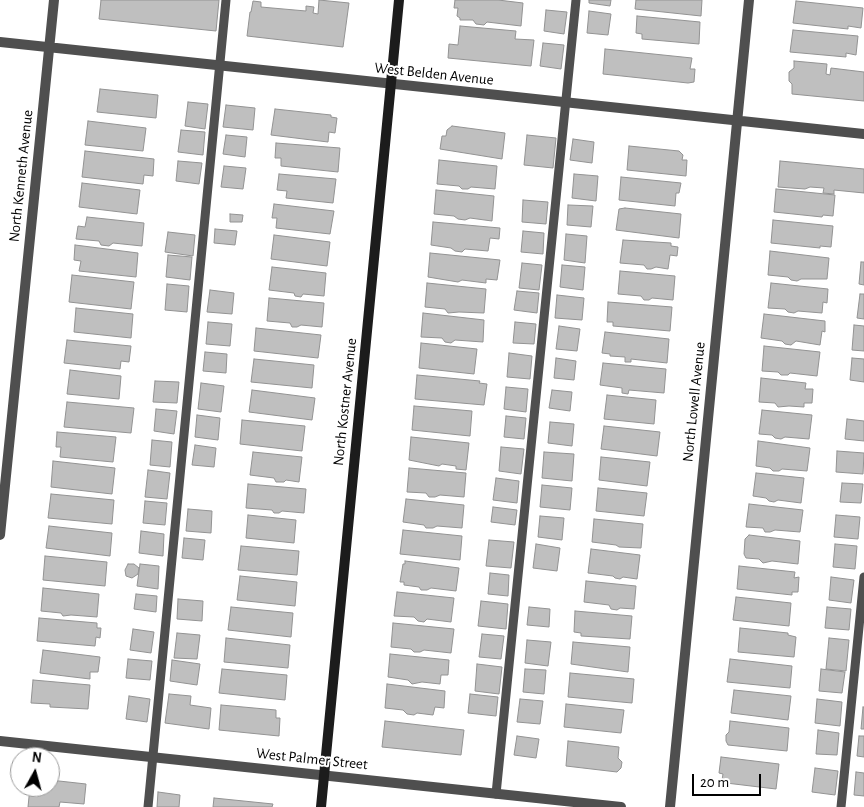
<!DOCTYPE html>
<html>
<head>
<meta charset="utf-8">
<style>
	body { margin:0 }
	#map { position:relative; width:864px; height:807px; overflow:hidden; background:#fff; font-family:"Alegreya Sans",sans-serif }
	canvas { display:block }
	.north { position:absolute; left:10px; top:747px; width:50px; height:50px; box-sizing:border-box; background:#fff; border:1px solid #999; border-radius:50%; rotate:7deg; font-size:14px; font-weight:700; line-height:20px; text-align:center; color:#000 }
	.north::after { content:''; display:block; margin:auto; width:18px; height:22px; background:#000; clip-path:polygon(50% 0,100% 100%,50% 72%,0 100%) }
	.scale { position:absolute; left:692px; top:774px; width:69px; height:22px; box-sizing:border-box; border:2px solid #000; border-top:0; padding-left:6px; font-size:15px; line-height:18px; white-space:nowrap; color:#000; -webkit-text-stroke:4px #fff; paint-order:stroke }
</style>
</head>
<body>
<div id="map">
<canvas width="864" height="807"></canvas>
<div class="north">N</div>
<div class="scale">20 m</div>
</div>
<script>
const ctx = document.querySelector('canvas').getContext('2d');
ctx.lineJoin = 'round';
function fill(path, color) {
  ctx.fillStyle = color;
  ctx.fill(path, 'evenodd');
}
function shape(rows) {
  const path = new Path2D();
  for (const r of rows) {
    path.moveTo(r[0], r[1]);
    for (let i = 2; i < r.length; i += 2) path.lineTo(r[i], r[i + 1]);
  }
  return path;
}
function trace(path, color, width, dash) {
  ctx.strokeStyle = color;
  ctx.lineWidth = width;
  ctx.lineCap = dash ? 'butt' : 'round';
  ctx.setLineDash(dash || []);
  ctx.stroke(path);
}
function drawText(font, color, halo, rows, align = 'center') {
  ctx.font = font + ' "Alegreya Sans",sans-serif';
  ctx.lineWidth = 4;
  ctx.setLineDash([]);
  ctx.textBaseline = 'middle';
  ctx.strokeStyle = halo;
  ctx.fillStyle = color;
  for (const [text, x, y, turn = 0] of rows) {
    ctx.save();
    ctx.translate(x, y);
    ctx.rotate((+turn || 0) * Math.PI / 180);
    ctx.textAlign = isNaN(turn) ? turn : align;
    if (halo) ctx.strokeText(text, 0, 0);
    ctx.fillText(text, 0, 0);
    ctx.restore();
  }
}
const building = shape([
	[101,0,219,0,216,31,99,19,101,0],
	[319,0,349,3,343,47,247,36,250,12,251,12,253,1,261,2,261,7,306,11,306,6,314,7,313,13,318,14,319,0],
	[455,0,498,0,523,3,521,26,487,22,484,25,476,24,473,20,460,20,460,18,457,16,458,8,454,8,455,0],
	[589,0,611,0,610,6,589,3,589,0],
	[636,0,702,0,701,16,635,9,636,0],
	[796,1,863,8,861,28,848,26,848,29,793,23,796,1],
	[546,10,567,12,564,34,544,31,546,10],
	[589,11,611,14,608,35,587,33,589,11],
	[637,16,700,22,699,44,642,39,642,34,636,33,637,16],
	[460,26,516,31,515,39,534,40,531,66,448,58,449,44,458,45,460,26],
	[793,30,858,36,856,55,846,53,846,57,790,52,793,30],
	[543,43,564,45,561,69,540,66,543,43],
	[605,49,692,58,690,69,695,69,694,82,688,83,603,74,605,49],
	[794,61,827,64,826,74,830,75,831,68,864,72,864,101,792,94,792,84,789,81,789,72,794,68,794,61],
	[100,89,158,95,156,118,97,112,100,89],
	[188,102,208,104,205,129,185,126,188,102],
	[226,105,255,108,253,130,223,127,226,105],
	[275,109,331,115,331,117,337,118,335,133,329,132,328,142,271,135,275,109],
	[88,121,146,128,143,151,85,145,88,121],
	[452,126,505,133,502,159,440,149,442,136,446,136,447,130,452,126],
	[181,130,205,132,203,155,178,152,181,130],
	[226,135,247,137,245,157,223,154,226,135],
	[527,135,556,138,553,168,524,165,527,135],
	[573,139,594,142,592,163,570,160,573,139],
	[276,143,340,148,338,172,281,166,281,158,275,158,276,143],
	[629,146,679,151,683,155,682,160,687,160,686,176,627,170,629,146],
	[85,151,154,159,153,176,144,175,143,184,82,177,85,151],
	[439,160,497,166,495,189,471,187,468,189,462,189,459,186,437,184,439,160],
	[178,161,202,163,199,184,176,181,178,161],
	[780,161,864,169,864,193,834,190,834,194,823,193,824,188,810,187,805,189,778,187,780,161],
	[224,166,246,168,243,189,221,187,224,166],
	[279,174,336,179,333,203,286,198,287,191,277,190,279,174],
	[574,174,598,176,596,201,572,198,574,174],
	[621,177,681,183,679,193,676,193,675,206,619,200,621,177],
	[82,183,140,190,137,214,79,207,82,183],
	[776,189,835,195,833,216,823,215,822,217,774,212,776,189],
	[436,190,494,196,492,221,470,218,465,220,458,219,454,216,434,214,436,190],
	[523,200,548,202,546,224,522,222,523,200],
	[274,204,334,211,330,234,276,228,277,218,272,218,274,204],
	[568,205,593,206,591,227,567,225,568,205],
	[625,208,681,214,679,238,616,230,619,209,625,208],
	[230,214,243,215,242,222,230,222,230,214],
	[87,217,144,223,142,246,113,243,109,246,101,245,99,241,76,239,78,226,85,227,87,217],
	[773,220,833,226,831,247,820,246,820,248,771,243,773,220],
	[433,222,500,228,499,239,490,238,488,251,465,249,462,252,455,251,451,248,431,245,433,222],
	[215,229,237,231,235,245,214,243,215,229],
	[523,231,544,233,543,254,521,252,523,231],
	[168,232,195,235,193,256,165,252,168,232],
	[566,234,587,236,585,263,564,260,566,234],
	[274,235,330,242,327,266,271,259,274,235],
	[623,240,671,243,671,246,678,247,677,256,670,255,668,269,656,267,651,269,647,269,644,265,620,263,623,240],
	[75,245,138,253,136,277,79,271,81,261,74,260,75,245],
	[770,251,829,258,827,279,801,279,797,281,791,280,788,277,768,275,770,251],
	[430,253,500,260,497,280,486,279,486,283,462,280,458,282,428,277,430,253],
	[168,255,192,257,190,280,166,277,168,255],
	[861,262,864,262,864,285,859,284,861,262],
	[522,263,542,265,539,290,519,288,522,263],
	[562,265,585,267,583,290,560,287,562,265],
	[272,267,326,273,324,296,303,294,301,297,295,296,294,293,269,290,272,267],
	[620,271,675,276,673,300,652,298,649,300,644,300,641,296,618,294,620,271],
	[72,275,134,282,131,309,69,302,72,275],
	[427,283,486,289,484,313,459,312,448,313,445,309,425,307,427,283],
	[771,283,828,289,827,303,823,302,822,313,798,311,794,313,788,312,785,309,768,308,771,283],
	[167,284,189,286,187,312,165,310,167,284],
	[210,290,234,293,232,314,207,312,210,290],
	[517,291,539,293,537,313,514,310,517,291],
	[860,294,864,294,864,319,857,318,860,294],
	[557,295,584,298,582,320,555,318,557,295],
	[269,298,324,303,322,327,301,325,297,327,292,327,290,323,267,321,269,298],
	[608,302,672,307,670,331,613,326,613,322,607,322,608,302],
	[76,308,133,314,131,338,74,332,76,308],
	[423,313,484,320,483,342,455,340,451,343,445,342,442,338,421,337,423,313],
	[764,314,825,321,825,332,822,331,820,345,796,341,791,345,785,344,782,341,761,338,764,314],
	[208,322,232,324,230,346,206,344,208,322],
	[515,322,536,324,534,344,513,343,515,322],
	[854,325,864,326,864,351,852,350,854,325],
	[559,326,580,329,577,351,556,349,559,326],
	[256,328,321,335,318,358,254,351,256,328],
	[605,332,669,339,667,363,631,359,631,362,625,362,625,357,610,356,610,354,602,353,605,332],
	[67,340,131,346,129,362,121,361,120,369,64,363,67,340],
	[421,343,477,349,474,374,419,368,421,343],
	[764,346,820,352,817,376,790,373,788,375,781,375,778,372,762,371,764,346],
	[205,352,227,354,226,373,203,371,205,352],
	[509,353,532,356,530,379,507,377,509,353],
	[556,358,576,361,574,380,554,378,556,358],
	[852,358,864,359,864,382,850,380,852,358],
	[254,359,314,365,312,388,251,382,254,359],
	[603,363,666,369,664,393,629,390,628,394,622,393,622,388,600,385,603,363],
	[70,370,121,376,119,399,67,394,70,370],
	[417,375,480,381,479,383,487,384,484,405,415,399,417,375],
	[761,378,806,383,805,389,813,389,812,403,804,403,804,407,789,406,778,407,775,403,759,402,761,378],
	[155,381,179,382,177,403,153,402,155,381],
	[201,383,224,386,221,412,198,409,201,383],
	[506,387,528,389,526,412,504,409,506,387],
	[252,390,315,398,312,420,249,412,252,390],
	[552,390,572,392,570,411,549,408,552,390],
	[607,395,656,400,654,424,604,419,607,395],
	[67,402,134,408,131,433,64,427,67,402],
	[414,406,472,411,470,436,412,430,414,406],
	[156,409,177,411,174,434,154,431,156,409],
	[762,410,812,415,809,439,785,437,781,439,775,438,772,435,759,434,762,410],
	[197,415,220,418,218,440,195,437,197,415],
	[506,416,526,418,524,439,504,437,506,416],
	[847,419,864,421,864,441,845,439,847,419],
	[242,420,305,426,302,451,240,444,242,420],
	[550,422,574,424,572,446,548,443,550,422],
	[604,426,660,432,657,456,601,449,604,426],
	[57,432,116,437,113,462,60,457,61,447,56,447,57,432],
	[411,437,469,443,466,470,456,469,456,466,442,464,439,466,409,460,411,437],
	[152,440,172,442,170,467,150,465,152,440],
	[758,441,810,448,807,471,782,469,779,471,773,471,770,468,756,466,758,441],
	[195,445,216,448,214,467,192,465,195,445],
	[501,447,524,449,521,474,499,471,501,447],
	[837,451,864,453,863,474,836,472,837,451],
	[253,452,302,457,299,482,286,480,284,482,276,482,274,478,250,475,253,452],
	[544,452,574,454,572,481,542,478,544,452],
	[601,457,650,462,647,486,599,480,601,457],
	[53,461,115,468,112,494,51,487,53,461],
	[409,468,466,473,464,497,440,495,435,497,429,497,426,493,407,492,409,468],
	[148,470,170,473,167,499,145,497,148,470],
	[756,473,804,478,801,503,778,500,774,502,769,501,766,498,753,496,756,473],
	[496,478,519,481,517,503,493,500,496,478],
	[842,483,863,484,861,503,840,502,842,483],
	[248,484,306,489,304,513,282,511,279,513,274,513,272,510,246,508,248,484],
	[542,485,572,488,570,510,540,507,542,485],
	[598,488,647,493,644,516,596,511,598,488],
	[51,494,114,500,112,524,48,518,51,494],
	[406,499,464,505,462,528,437,526,433,528,426,528,424,525,403,522,406,499],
	[145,501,167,503,165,525,143,523,145,501],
	[749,504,803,510,800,532,775,530,770,532,765,532,763,528,746,527,749,504],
	[493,507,517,510,515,525,491,522,493,507],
	[188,509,212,511,211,533,186,531,188,509],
	[248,515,296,520,294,543,246,538,248,515],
	[836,515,860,517,858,539,834,537,836,515],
	[540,516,564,518,562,540,538,537,540,516],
	[594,519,643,524,641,548,619,547,616,545,592,542,594,519],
	[49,526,112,533,110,556,46,548,49,526],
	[403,530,462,536,460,560,400,554,403,530],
	[141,531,164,534,163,556,139,553,141,531],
	[749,535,800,541,798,564,772,561,763,563,759,559,746,558,744,554,745,539,749,535],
	[184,538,205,540,203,560,182,558,184,538],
	[489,540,514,542,511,568,486,566,489,540],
	[536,544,560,548,557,571,533,568,536,544],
	[835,544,857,546,855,569,833,567,835,544],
	[241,546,299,551,297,575,238,570,241,546],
	[591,549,640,555,637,579,623,577,620,579,615,578,613,576,588,573,591,549],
	[45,556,107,562,105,586,43,580,45,556],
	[405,561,459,568,456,591,431,588,427,590,421,590,419,587,404,585,404,582,400,582,403,564,405,564,405,561],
	[128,564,134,564,139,568,138,574,132,578,126,576,125,570,128,564],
	[140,564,159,566,158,589,137,586,140,564],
	[739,566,795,572,794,578,799,577,798,592,792,592,792,595,737,589,739,566],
	[490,573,509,575,508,596,488,594,490,573],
	[240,576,297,582,295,606,237,600,240,576],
	[831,577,854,580,851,603,829,600,831,577],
	[586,581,636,586,634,609,620,608,617,610,611,609,609,605,584,602,586,581],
	[43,588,99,594,97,617,71,615,63,616,61,613,41,611,43,588],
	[397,592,454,598,451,622,427,619,424,622,418,621,414,617,394,616,397,592],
	[136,594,157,596,156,612,134,609,136,594],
	[736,597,791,603,789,626,733,620,736,597],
	[178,599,203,601,202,621,177,619,178,599],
	[481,601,508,604,506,629,478,626,481,601],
	[231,607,293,613,291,637,228,630,231,607],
	[529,607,550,609,549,627,527,625,529,607],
	[827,607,851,609,849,630,825,628,827,607],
	[575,611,632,616,630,639,581,636,581,633,574,632,575,611],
	[39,618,97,623,97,628,101,628,100,638,96,637,95,646,37,641,39,618],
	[393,623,454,629,451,653,424,650,420,652,414,652,411,649,391,647,393,623],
	[740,628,788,633,788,635,796,637,794,657,738,652,740,628],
	[133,629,154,632,151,653,130,650,133,629],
	[177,633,200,635,197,659,174,658,177,633],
	[482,634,504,636,501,659,479,657,482,634],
	[226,638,290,645,288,668,224,662,226,638],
	[829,638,849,640,846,671,826,669,829,638],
	[527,640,551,642,548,666,525,663,527,640],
	[573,642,630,647,628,672,571,664,573,642],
	[43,650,100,657,98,672,90,672,90,679,40,673,43,650],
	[390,654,449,660,448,675,441,675,440,684,422,682,412,684,408,680,388,677,390,654],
	[128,659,152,661,150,680,126,678,128,659],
	[730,659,792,666,790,688,727,682,730,659],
	[172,660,200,664,197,685,170,681,172,660],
	[477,664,502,667,499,694,475,691,477,664],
	[222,669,287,675,285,700,219,693,222,669],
	[525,669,546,670,544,694,523,692,525,669],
	[821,669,845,672,842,693,819,691,821,669],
	[570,673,634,679,632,703,568,697,570,673],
	[33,680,90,685,88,709,50,707,50,704,31,703,33,680],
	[387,684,445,691,444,708,435,707,433,715,417,713,414,715,407,714,403,710,385,708,387,684],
	[734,690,791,696,788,720,731,713,734,690],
	[169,694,191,696,190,705,211,708,209,729,165,723,169,694],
	[470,694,498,697,496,716,468,713,470,694],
	[129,696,150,699,147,722,126,719,129,696],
	[520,699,543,701,540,724,517,722,520,699],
	[817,699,842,702,840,726,815,723,817,699],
	[566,704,624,710,621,733,564,727,566,704],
	[221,705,276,710,276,718,280,718,279,736,219,730,221,705],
	[863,707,864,707,864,729,861,729,863,707],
	[385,721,464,730,461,755,382,747,385,721],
	[730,721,789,728,787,751,728,745,726,741,726,735,729,732,730,721],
	[818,730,839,733,837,755,816,754,818,730],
	[517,736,539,739,536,758,514,755,517,736],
	[859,736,864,736,864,757,857,756,859,736],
	[568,741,619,747,618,758,622,762,621,768,617,772,566,766,568,741],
	[721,757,779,764,776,789,726,783,722,780,723,774,719,773,721,757],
	[815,768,838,771,835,795,812,792,815,768],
	[856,772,864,773,864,796,854,795,856,772],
	[50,780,86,784,84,804,60,802,59,807,28,807,30,787,50,787,50,780],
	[158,792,180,795,179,807,157,807,158,792],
	[214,798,273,804,272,807,213,807,214,798]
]);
const lane = shape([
	[496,794,576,0],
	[148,807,226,0],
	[841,807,864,577]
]);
const street = shape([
	[0,42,864,134],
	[0,535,54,0],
	[0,741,621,807],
	[670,807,749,0]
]);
const secondary = shape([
	[321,807,399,0]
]);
const streetNames = [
	["West Belden Avenue",434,74,6],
	["North Kenneth Avenue",21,176,-84],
	["North Kostner Avenue",345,402,-84],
	["North Lowell Avenue",694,402,-84],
	["West Palmer Street",312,759,6]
];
fill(building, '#bfbfbf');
trace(building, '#939393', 1);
trace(lane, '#4f4f4f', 9);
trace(street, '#4f4f4f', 10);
trace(secondary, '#1c1c1c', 10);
drawText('15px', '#000', '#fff', streetNames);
</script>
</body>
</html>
